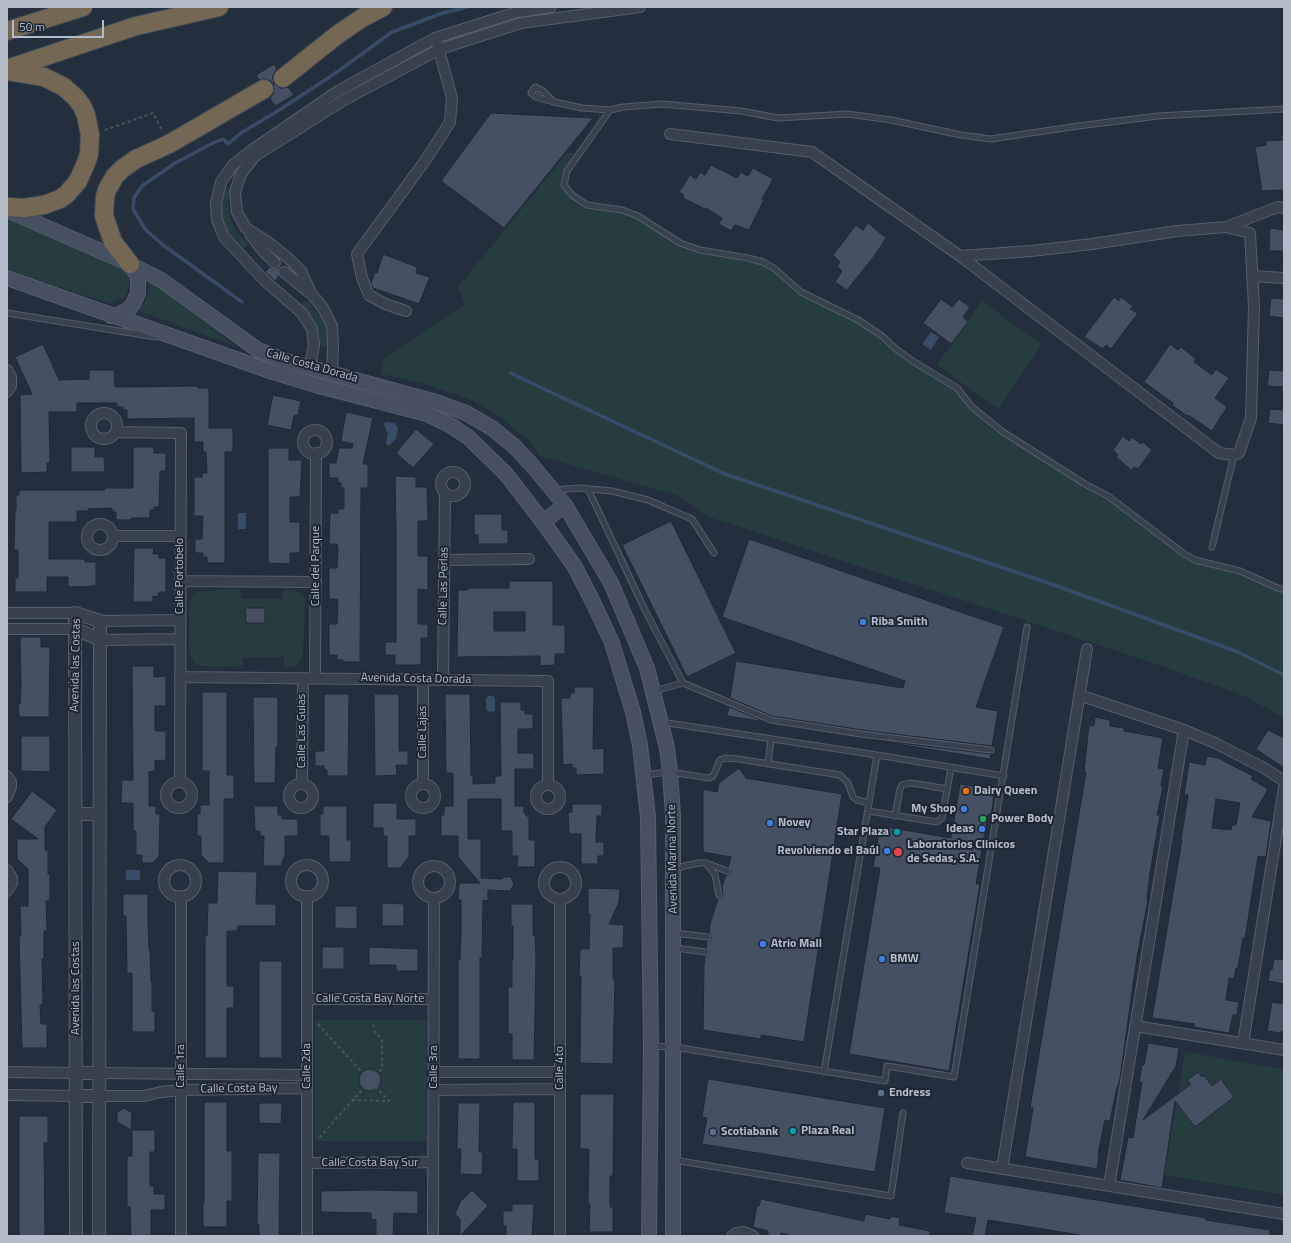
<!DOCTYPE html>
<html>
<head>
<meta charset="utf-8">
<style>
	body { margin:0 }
	#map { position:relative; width:1291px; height:1243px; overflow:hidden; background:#242f3e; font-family:"Titillium Web",sans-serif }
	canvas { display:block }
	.frame { position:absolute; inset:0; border:8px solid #b4bcc9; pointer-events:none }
	.scale { position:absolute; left:12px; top:20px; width:92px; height:18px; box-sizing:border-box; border:2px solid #b4bcc9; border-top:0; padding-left:5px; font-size:12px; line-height:14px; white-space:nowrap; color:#b4bcc9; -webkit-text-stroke:3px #1d2633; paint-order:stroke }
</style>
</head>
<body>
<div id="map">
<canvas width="1291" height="1243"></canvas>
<div class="frame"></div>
<div class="scale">50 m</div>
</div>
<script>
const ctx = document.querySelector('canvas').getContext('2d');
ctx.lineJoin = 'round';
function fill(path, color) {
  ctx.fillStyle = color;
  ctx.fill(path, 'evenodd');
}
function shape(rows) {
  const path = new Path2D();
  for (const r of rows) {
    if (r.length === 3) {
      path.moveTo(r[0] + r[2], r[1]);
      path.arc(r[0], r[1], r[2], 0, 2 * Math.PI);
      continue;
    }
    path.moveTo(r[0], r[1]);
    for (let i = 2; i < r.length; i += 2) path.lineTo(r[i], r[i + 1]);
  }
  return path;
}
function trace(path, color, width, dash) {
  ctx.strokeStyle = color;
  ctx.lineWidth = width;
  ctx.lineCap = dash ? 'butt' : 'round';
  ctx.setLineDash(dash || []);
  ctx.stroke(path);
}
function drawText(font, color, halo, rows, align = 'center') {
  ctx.font = font + ' "Titillium Web",sans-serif';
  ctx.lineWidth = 4;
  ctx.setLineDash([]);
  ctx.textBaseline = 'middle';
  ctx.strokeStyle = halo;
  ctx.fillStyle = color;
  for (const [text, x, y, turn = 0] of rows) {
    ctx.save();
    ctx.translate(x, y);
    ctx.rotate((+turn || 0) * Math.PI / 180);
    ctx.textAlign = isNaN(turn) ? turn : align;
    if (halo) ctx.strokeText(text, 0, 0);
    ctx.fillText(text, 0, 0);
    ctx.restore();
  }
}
const green = shape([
	[567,153,578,153,567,171,564,185,572,195,587,205,622,210,680,243,763,262,801,292,858,320,896,349,957,388,987,420,1108,496,1195,560,1240,571,1284,589,1284,718,1247,697,1148,661,712,518,679,496,540,456,530,442,503,419,470,399,421,383,381,374,383,359,465,305,458,287],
	[225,187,228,187,229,192,228,200,231,220,235,229,247,243,247,246,244,248,235,243,226,232,221,219,220,200],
	[7,218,122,269,128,275,129,286,126,296,111,304,31,278,7,268],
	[148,281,195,315,237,347,139,311,146,299,149,289],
	[304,301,308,301,320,317,326,330,327,345,323,348,321,347,318,329,312,317,301,304],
	[982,301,1042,345,998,409,937,365],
	[241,589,241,599,282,599,283,590,293,590,302,593,305,599,303,654,300,661,293,667,284,667,284,657,243,658,242,667,201,666,195,663,189,653,189,601,195,594,202,591],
	[315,1020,426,1020,426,1141,315,1141],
	[1185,1052,1284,1069,1284,1195,1164,1175]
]);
const water = shape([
	[931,332,939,337,931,350,922,344],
	[385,422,395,423,398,428,396,439,388,446,386,443,388,433,384,425],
	[238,513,246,513,246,529,238,529],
	[488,696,493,696,495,698,495,710,493,712,487,711,486,708,486,699],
	[126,870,140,870,140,880,126,880]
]);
const stream = shape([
	[242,302,163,245,145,229,133,209,134,198,142,186,175,163,213,143,223,139,228,144,241,133,281,109,337,72,392,32,443,13,467,7],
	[510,373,725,474,1057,586,1238,652,1284,675]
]);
const building = shape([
	[274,64,277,69,273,75,273,80,275,84,280,88,284,88,288,87,294,95,275,106,270,98,273,94,274,89,273,83,269,80,264,79,259,80,256,75,274,64],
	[491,113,593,118,504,228,441,181,491,113],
	[1284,140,1284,190,1262,191,1255,147,1266,145,1265,141,1284,140],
	[711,165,737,178,741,172,748,176,753,168,773,179,762,199,764,200,749,230,735,225,731,231,719,224,722,218,706,208,705,209,683,198,684,195,679,192,690,175,696,179,700,172,705,175,711,165],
	[868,223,886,238,875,255,847,290,835,282,842,271,837,266,840,262,833,255,856,225,863,230,868,223],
	[1270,228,1284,230,1284,251,1269,251,1270,228],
	[383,254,417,267,416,273,430,277,419,304,373,288,371,283,375,272,377,273,383,254],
	[270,267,274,269,279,268,278,271,279,276,275,281,265,272,270,267],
	[1114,297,1119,301,1121,297,1133,306,1130,309,1138,313,1111,349,1106,345,1103,349,1084,337,1114,297],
	[1271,298,1284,299,1284,318,1269,316,1271,298],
	[941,299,952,307,959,299,970,307,963,317,968,322,951,344,923,323,941,299],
	[43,344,59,380,89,379,89,370,114,370,115,387,198,386,198,388,209,388,209,428,233,428,233,452,225,452,225,563,207,563,207,557,203,557,203,553,195,553,195,539,202,539,203,516,194,516,194,477,202,477,202,473,207,473,206,452,203,452,203,442,194,442,194,418,127,419,127,410,123,410,123,407,117,407,117,403,77,403,77,412,49,412,50,463,47,463,47,472,21,473,20,395,32,394,15,357,43,344],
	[1170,344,1178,350,1181,347,1196,359,1194,362,1212,375,1216,369,1229,378,1215,398,1227,407,1212,431,1188,415,1187,416,1172,405,1173,403,1144,382,1170,344],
	[1269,370,1284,371,1284,387,1267,386,1269,370],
	[273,395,301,401,298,415,294,416,291,430,267,425,273,395],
	[1270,409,1284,410,1284,425,1268,423,1270,409],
	[346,412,373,418,363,464,368,464,368,488,361,488,360,662,343,662,343,660,337,660,337,655,329,655,329,624,337,624,338,604,337,599,329,599,329,568,337,568,338,549,337,544,329,544,330,513,338,513,338,509,344,509,344,488,341,488,341,483,338,483,338,478,329,478,329,463,336,463,339,448,352,448,353,444,341,441,346,412],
	[416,429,434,444,413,468,396,453,416,429],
	[1123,436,1129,441,1132,437,1141,444,1143,442,1152,450,1138,469,1135,467,1131,470,1116,457,1118,455,1113,450,1123,436],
	[71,447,95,447,95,457,104,457,105,472,71,472,71,447],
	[133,447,154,447,154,453,166,453,166,471,160,471,159,507,154,507,154,510,150,510,150,518,131,518,131,520,116,520,116,512,112,512,112,508,88,509,88,511,77,511,77,522,49,522,49,559,85,559,85,562,96,562,96,586,68,587,68,577,47,577,47,592,15,592,15,578,18,578,18,550,14,550,15,510,16,510,16,495,19,495,19,490,105,490,105,488,133,488,133,447],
	[268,448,289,448,289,460,302,460,300,497,290,497,290,522,300,522,300,553,290,553,290,564,268,563,268,448],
	[395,476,416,477,416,487,427,487,428,521,418,521,418,556,428,556,428,590,418,589,418,624,428,624,428,638,421,638,421,665,395,665,395,655,385,655,385,642,396,642,396,531,395,476],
	[474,514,502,514,502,530,508,530,508,544,478,544,478,535,474,535,474,514],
	[671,521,736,653,687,677,622,545,671,521],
	[749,539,1004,627,976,707,998,711,992,746,862,730,772,716,730,698,736,661,903,688,905,681,722,617,749,539],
	[134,548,154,548,153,554,159,554,159,558,166,558,166,592,159,592,158,597,153,596,153,602,133,602,134,548],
	[509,581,553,581,553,625,565,625,565,654,555,654,555,665,540,666,540,656,457,657,458,590,468,590,468,588,509,588,509,581],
	[494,612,525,612,525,631,494,631,494,612],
	[245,608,265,608,265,623,246,623,245,608],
	[20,637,41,637,41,647,50,647,49,717,19,717,18,704,20,704,21,685,20,637],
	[132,666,154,666,154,677,166,676,166,706,155,706,155,731,166,731,166,760,155,761,155,771,149,772,149,806,156,806,156,814,160,814,159,856,153,863,142,863,142,855,136,855,136,831,133,831,133,803,121,803,122,780,133,780,132,666],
	[574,687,594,687,593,749,604,748,604,774,576,775,576,768,572,768,572,764,563,765,561,698,570,698,570,693,574,693,574,687],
	[202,692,227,692,227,775,234,775,234,799,224,799,224,863,209,863,201,855,201,836,197,836,197,814,200,814,200,805,209,805,209,771,202,771,202,692],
	[324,694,349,694,348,776,327,776,327,770,324,770,324,766,315,766,315,751,324,751,324,694],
	[374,694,399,694,399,751,408,751,408,765,396,765,397,775,375,776,374,694],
	[445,694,470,694,471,776,473,776,473,784,495,783,495,776,501,776,500,702,521,702,521,710,525,710,525,714,533,714,533,729,518,729,518,753,534,753,534,769,515,769,515,806,524,806,524,813,529,818,529,840,535,840,535,867,517,867,518,856,512,856,512,831,501,831,501,799,468,799,468,839,481,839,481,878,502,879,503,877,511,877,514,884,510,891,488,890,488,901,483,900,482,958,480,958,480,1059,458,1059,458,960,460,960,461,935,461,900,458,900,459,883,480,883,458,857,458,836,441,836,441,815,444,815,444,806,453,806,453,773,446,773,445,694],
	[253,697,278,697,278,747,276,747,275,783,254,783,253,697],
	[729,707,766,722,727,716,729,707],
	[1095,717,1110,720,1110,726,1124,728,1124,731,1163,738,1158,768,1164,769,1161,786,1163,787,1157,815,1160,815,1150,873,1147,900,1148,900,1137,957,1120,1078,1116,1092,1110,1121,1105,1120,1098,1154,1099,1154,1097,1169,1025,1157,1033,1108,1030,1108,1086,772,1084,772,1089,725,1094,726,1095,717],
	[1268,730,1284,738,1284,768,1256,749,1268,730],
	[21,736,50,736,50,772,21,771,21,736],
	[866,739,991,754,990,759,866,739],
	[1207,756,1218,758,1253,776,1251,779,1268,789,1252,817,1271,821,1266,857,1258,856,1245,939,1243,938,1238,968,1236,968,1234,979,1229,978,1226,1000,1239,1002,1237,1015,1233,1015,1229,1033,1194,1027,1195,1024,1152,1018,1182,840,1181,840,1188,795,1184,795,1189,762,1205,765,1207,756],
	[1216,799,1240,803,1236,825,1232,825,1231,830,1212,828,1216,799],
	[739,768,746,778,842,794,804,1042,761,1035,761,1039,703,1030,704,964,705,956,708,955,710,953,709,950,706,948,707,941,710,940,712,938,711,935,709,933,710,924,718,899,721,898,723,896,722,887,726,875,729,874,731,872,730,869,728,867,731,857,703,852,703,789,717,792,719,783,739,768],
	[960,784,995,790,991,815,988,814,976,884,980,884,949,1071,849,1054,880,868,873,867,880,826,951,838,960,784],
	[32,791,57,810,45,827,45,850,48,850,48,874,50,874,50,901,46,901,47,931,44,931,44,959,42,959,43,1005,40,1005,41,1024,47,1024,47,1048,22,1048,19,936,21,936,20,906,28,906,28,869,17,859,17,839,38,839,11,819,32,791],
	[373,803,397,803,397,819,416,819,416,836,409,836,409,857,400,868,387,868,387,836,383,836,383,828,373,828,373,803],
	[572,804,602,804,602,816,597,816,596,842,604,842,604,856,598,856,598,864,581,864,581,834,569,834,568,812,572,812,572,804],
	[254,806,278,806,278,815,282,815,282,819,298,819,298,836,285,836,285,855,281,866,263,866,264,836,260,836,260,831,255,831,254,806],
	[323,806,347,806,347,840,351,840,351,862,329,862,329,836,320,836,320,814,323,814,323,806],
	[218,871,257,872,256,904,276,904,276,926,238,926,237,931,227,931,227,986,234,986,234,1008,227,1008,227,1058,205,1058,205,936,207,936,208,903,217,903,218,871],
	[588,888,620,889,619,902,609,924,624,925,623,948,613,948,613,979,615,979,613,1064,580,1063,581,976,579,976,580,949,589,949,590,914,588,914,588,888],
	[123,894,148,894,148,923,149,950,150,950,151,982,152,982,152,1011,155,1011,155,1032,132,1032,132,973,127,973,126,916,123,916,123,894],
	[382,903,404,904,404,926,382,926,382,903],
	[511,904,533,904,533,935,535,935,536,960,534,1060,512,1060,512,1034,508,1034,508,987,512,987,512,960,513,960,513,926,511,926,511,904],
	[335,906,357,906,357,929,335,928,335,906],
	[322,947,344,947,344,969,322,969,322,947],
	[369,947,418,949,418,971,396,971,396,965,369,965,369,947],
	[1274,959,1284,960,1284,984,1268,981,1270,969,1272,970,1274,959],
	[259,961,282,961,282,1058,259,1058,259,961],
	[1272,1002,1284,1004,1284,1032,1280,1032,1280,1033,1267,1031,1272,1002],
	[1148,1043,1179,1048,1176,1066,1143,1120,1191,1084,1187,1080,1198,1072,1202,1077,1204,1075,1212,1086,1221,1079,1234,1097,1195,1127,1175,1101,1162,1188,1120,1180,1128,1137,1133,1138,1142,1082,1139,1082,1142,1065,1144,1065,1148,1043],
	[370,1080,11],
	[708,1079,885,1108,875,1172,702,1144,707,1118,702,1117,708,1079],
	[580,1094,614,1094,613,1176,610,1176,610,1207,613,1207,613,1232,589,1232,590,1204,588,1204,589,1149,580,1149,580,1094],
	[204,1102,227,1102,227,1151,232,1151,232,1201,227,1201,227,1227,203,1227,203,1203,204,1203,204,1102],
	[513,1102,535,1102,535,1159,539,1159,539,1181,517,1181,517,1149,512,1149,513,1102],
	[259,1103,282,1103,281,1124,259,1123,259,1103],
	[458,1103,480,1103,479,1152,483,1152,482,1175,460,1174,461,1149,457,1149,458,1103],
	[124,1108,132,1113,131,1130,117,1122,117,1112,124,1108],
	[19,1116,48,1116,48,1143,44,1143,45,1236,19,1236,19,1116],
	[132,1130,155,1130,155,1152,150,1152,150,1186,154,1186,154,1194,165,1194,165,1210,151,1210,151,1235,131,1236,130,1207,127,1207,127,1156,132,1156,132,1130],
	[258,1153,280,1153,279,1236,259,1236,259,1225,257,1225,258,1153],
	[950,1176,1206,1218,1206,1220,1270,1230,1270,1236,1086,1236,988,1220,985,1236,972,1236,976,1218,944,1213,950,1176],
	[371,1190,418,1191,418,1214,394,1213,393,1236,376,1236,376,1220,371,1219,371,1213,321,1212,321,1191,371,1190],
	[472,1190,488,1206,460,1236,460,1219,455,1214,460,1202,472,1190],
	[761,1199,864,1221,865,1214,890,1219,891,1216,900,1218,899,1225,930,1231,930,1236,794,1236,781,1233,781,1236,768,1236,768,1231,753,1227,757,1205,759,1206,761,1199],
	[512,1204,534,1204,532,1236,506,1236,506,1226,503,1226,503,1211,512,1211,512,1204]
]);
const path = shape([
	[105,130,153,113,163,132],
	[318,1024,370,1081,319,1138],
	[352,1100,389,1101,370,1081,382,1069,382,1039,375,1032,373,1024]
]);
const service = shape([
	[554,102,543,91,535,87,531,93,536,97,554,102,582,108,610,110,623,107,662,104,741,111,778,118,848,114,891,120,961,135,991,139,1078,126,1158,116,1284,109],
	[610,110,567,171,564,185,572,195,587,205,622,210,638,216,680,243,700,250,748,258,763,262,775,269,801,292,858,320,882,336,896,349,914,362,957,388,972,407,1003,432,1085,484,1108,496,1183,553,1195,560,1240,571,1280,589,1284,589],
	[7,313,156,337],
	[588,489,645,610,683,683,771,720,861,734,991,750],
	[556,490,579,488,612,491,648,500,692,519,714,553],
	[1212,547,1234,455],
	[654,691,683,683],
	[661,722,877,755,1004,776],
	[768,764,771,739],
	[644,775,670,772,709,778,713,776,715,772,720,760,725,758,738,759,840,775,848,783,853,797,857,800,869,803],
	[868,811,937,822,942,818,951,768],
	[895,816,900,789,902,785,909,783,918,784,947,789],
	[707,864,715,875,719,895],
	[674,870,684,866,699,863,706,863,727,871],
	[674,933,708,937],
	[675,948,706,952],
	[652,1046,674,1047,885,1081,887,1066,954,1077,1027,627],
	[824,1072,877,755],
	[674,1160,891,1196,903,1113]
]);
const minor = shape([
	[670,134,812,152,960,256,1219,453,1234,455,1239,453,1251,418,1254,306,1250,233,1226,227,1177,231,1092,244,1031,251,960,256],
	[1226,227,1278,207,1284,208],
	[250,234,263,251,275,263],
	[284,272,310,293],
	[1252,276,1284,278],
	[406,311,385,304,369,295,362,278,357,254,427,158,450,122,452,98,437,43],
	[310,367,314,345,312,329,302,313,264,280,224,237,217,220,216,203,221,182,233,165,252,150,338,91,435,38,517,12,551,7],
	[7,370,11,377,11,386,7,392],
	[332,372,333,347,332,326,323,308,311,293,301,271,288,258,268,242,246,228,237,212,235,192,241,174,255,156,344,100,440,49,521,23,640,7],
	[104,426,13],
	[315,442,12],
	[116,432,181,433,180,782],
	[453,484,12],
	[100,537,13],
	[113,536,180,536],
	[445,560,529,559],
	[180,581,316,582],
	[7,613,75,613],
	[100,621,180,620],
	[7,629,75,629],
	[101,640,180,639],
	[180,677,548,681,548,784],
	[315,678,316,453],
	[443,679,445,493],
	[1079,695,1184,730,1215,743,1264,768,1284,781],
	[7,776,11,782,11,787,7,797],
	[179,795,13],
	[423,796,12],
	[302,784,303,678],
	[423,784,423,679],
	[301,796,12],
	[548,797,12],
	[307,881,16],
	[180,881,16],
	[434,882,16],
	[560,883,16],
	[7,870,12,878,12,883,7,891],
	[307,999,434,999],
	[1135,1026,1284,1050],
	[1243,1043,1284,788],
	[7,1072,76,1073],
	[434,1072,560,1072],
	[100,1073,307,1075],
	[434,1090,560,1089],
	[7,1095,76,1096],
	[100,1096,144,1096,161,1092,181,1090,307,1088],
	[307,1163,433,1162],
	[967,1163,1284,1214],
	[1002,1169,1087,649],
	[1109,1186,1184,730],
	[181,1236,181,896],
	[307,1236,307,896],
	[433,1236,434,899],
	[560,1236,560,899],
	[732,1236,736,1233,744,1232,753,1236]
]);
const tertiary = shape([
	[75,629,101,640],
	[75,814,100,814],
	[76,1073,100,1073],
	[76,1096,100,1096],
	[76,1236,75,613,100,621,99,1236]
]);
const secondary = shape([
	[7,210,130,264,161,280,258,350,286,361,436,402,466,413,492,428,514,446,531,464,565,505,611,583,647,668,667,748,670,772,673,815,673,1236],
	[7,278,267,370,319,386,427,414,450,425,468,437,506,474,543,522,575,567,594,604,612,643,633,712,640,745,648,817,651,1046,649,1236],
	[111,316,118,315,129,309,133,304,138,293,138,281,137,275,130,264],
	[543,522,565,505]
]);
const motorway = shape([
	[7,31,83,7],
	[7,69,136,26,219,7],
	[7,71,44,77,64,87,76,98,82,106,86,115,90,135,89,154,86,163,78,181,67,194,60,199,44,205,24,208,7,207],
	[283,78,337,35,362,18,383,7],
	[130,264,113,242,104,216,105,197,107,190,115,176,122,169,136,159,169,144,264,89]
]);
const markers = [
	[863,622,4,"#3f7fe0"],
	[966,791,4,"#e8710a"],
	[964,809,4,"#3f7fe0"],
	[983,819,4,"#2e9e5b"],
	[770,823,4,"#3f7fe0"],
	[982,829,4,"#3f7fe0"],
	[897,832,4,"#0f9aa8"],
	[887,851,4,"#3f7fe0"],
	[898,852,5,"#e0444e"],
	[763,944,4,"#3f7fe0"],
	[882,959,4,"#3f7fe0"],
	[881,1093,4,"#5c6f8a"],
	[793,1131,4,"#0f9aa8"],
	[713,1132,4,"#5c6f8a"]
];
const streetNames = [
	["Calle Costa Dorada",312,366,16],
	["Calle del Parque",316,566,-90],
	["Calle Portobelo",180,576,-90],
	["Calle Las Perlas",444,586,-89],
	["Avenida las Costas",76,665,-89],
	["Avenida Costa Dorada",416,679,1],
	["Calle Las Guias",302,731,-90],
	["Calle Lajas",423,732,-90],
	["Avenida Marina Norte",673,859,-91],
	["Avenida las Costas",76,988,-90],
	["Calle Costa Bay Norte",370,999],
	["Calle 1ra",181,1066,-90],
	["Calle 2da",307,1066,-90],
	["Calle 3ra",434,1067,-90],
	["Calle 4to",560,1068,-90],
	["Calle Costa Bay",239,1089,-1],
	["Calle Costa Bay Sur",370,1163]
];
const poiNames = [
	["Riba Smith",871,622],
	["Dairy Queen",974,791],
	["My Shop",956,809,"right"],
	["Power Body",991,819],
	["Novey",778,823],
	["Ideas",974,829,"right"],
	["Star Plaza",889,832,"right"],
	["Laboratorios Clinicos",907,845],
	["de Sedas, S.A.",907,859],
	["Revolviendo el Baúl",879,851,"right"],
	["Atrio Mall",771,944],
	["BMW",890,959],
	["Endress",889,1093],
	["Plaza Real",801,1131],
	["Scotiabank",721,1132]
];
fill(green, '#263c3f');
fill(water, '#394c67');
trace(stream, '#394c67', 3.5);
fill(building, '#455162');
trace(building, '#1f2835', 1);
trace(service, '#565f6c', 7);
trace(minor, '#565f6c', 12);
trace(tertiary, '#565f6c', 14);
trace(secondary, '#565f6c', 16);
trace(motorway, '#434c59', 20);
trace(path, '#44595c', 2, [3, 3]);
trace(service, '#38414e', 5);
trace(minor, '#38414e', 10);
trace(tertiary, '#38414e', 12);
trace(secondary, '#465061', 14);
trace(motorway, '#746855', 18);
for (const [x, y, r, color] of markers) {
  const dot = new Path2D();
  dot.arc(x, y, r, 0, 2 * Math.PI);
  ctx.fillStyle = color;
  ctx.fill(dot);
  trace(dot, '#1d2633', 1.5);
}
drawText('12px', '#b4bcc9', '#1d2633', streetNames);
drawText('bold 12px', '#b4bcc9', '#1d2633', poiNames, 'left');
</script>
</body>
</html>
